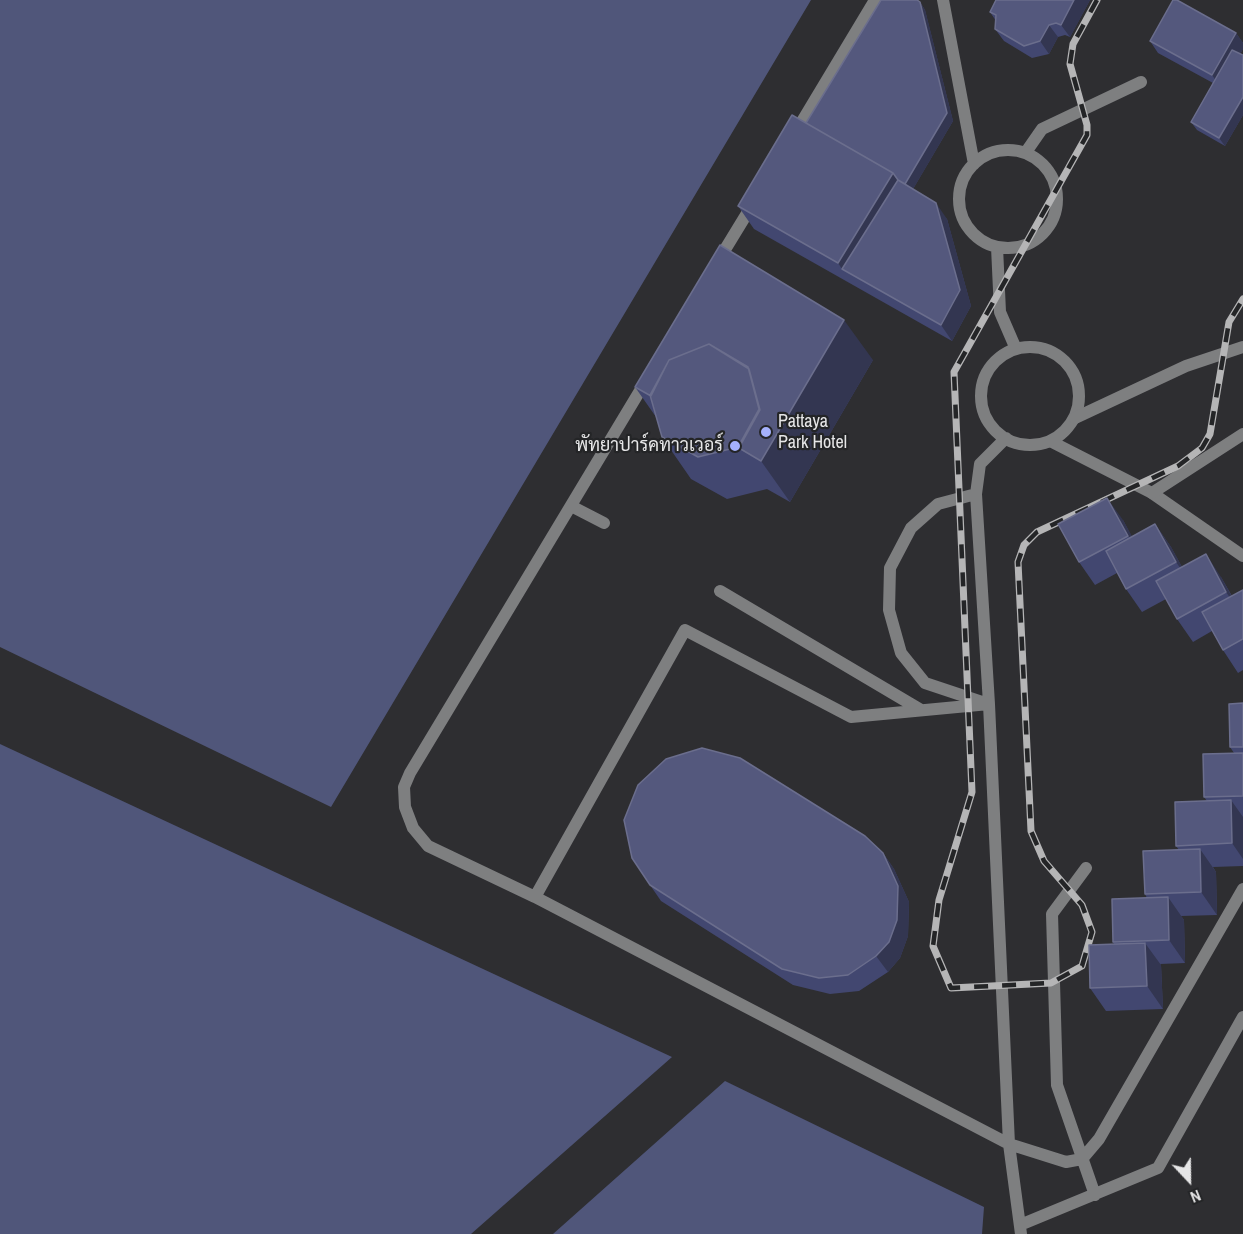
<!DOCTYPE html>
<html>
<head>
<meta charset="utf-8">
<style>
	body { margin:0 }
	#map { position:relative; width:1243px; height:1234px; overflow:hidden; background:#2e2e31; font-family:"Archivo Narrow",sans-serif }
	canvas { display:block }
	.north { position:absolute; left:1159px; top:1150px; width:60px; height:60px; -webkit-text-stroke:4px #242527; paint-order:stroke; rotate:158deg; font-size:16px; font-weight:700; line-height:24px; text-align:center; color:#e6e6e7 }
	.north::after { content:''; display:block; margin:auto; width:21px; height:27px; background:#e6e6e7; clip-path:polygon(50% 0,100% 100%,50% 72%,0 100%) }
</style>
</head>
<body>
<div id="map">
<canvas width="1243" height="1234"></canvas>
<div class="north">N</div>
</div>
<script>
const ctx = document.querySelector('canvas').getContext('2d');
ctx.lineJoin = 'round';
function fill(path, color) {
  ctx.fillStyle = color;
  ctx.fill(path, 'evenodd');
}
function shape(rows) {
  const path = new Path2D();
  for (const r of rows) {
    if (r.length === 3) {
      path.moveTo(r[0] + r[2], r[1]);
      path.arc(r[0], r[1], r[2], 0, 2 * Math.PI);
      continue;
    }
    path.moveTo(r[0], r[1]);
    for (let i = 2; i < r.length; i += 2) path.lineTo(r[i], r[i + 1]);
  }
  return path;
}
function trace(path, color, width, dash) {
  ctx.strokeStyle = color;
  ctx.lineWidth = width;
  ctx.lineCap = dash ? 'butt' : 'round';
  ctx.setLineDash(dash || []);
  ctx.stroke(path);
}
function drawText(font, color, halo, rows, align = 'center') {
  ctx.font = font + ' "Archivo Narrow",Sarabun,sans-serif';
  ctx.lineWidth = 4.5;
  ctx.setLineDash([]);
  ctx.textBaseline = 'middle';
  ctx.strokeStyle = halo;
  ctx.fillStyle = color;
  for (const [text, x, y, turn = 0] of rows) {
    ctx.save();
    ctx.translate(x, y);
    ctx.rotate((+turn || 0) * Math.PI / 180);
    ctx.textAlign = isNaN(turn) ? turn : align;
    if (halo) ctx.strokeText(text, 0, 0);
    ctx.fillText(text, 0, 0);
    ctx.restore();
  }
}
const green = shape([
	[0,0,811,0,331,807,0,647],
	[0,744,672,1057,471,1234,0,1234],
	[725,1081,984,1207,982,1234,553,1234]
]);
const service = shape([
	[943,0,974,164],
	[795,133,875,0],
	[1008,199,49],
	[1026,152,1042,129,1141,82],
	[997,247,1000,312,1016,349],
	[718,261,754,202],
	[1030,396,49],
	[647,379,410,773,404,787,405,807,413,828,428,846,535,897,1009,1144,1066,1162,1082,1159,1099,1139,1243,889],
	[1006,438,980,464,976,494,989,704,1009,1144,1021,1234],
	[1050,441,1152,493,1243,556],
	[976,494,938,504,911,528,890,568,889,610,901,653,925,683,982,702],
	[571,506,604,523],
	[720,591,921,710],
	[1086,868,1052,914,1057,1085,1095,1195],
	[535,897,685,630,851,717,989,704],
	[1020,1225,1158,1168,1243,1017]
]);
const pedestrian = shape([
	[1075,418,1186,366,1243,347]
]);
const minor = shape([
	[1152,493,1243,434]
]);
const rail = shape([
	[1097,0,1073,44,1070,64,1087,125,1087,135,954,372,972,792,939,900,933,946,951,988,1051,983,1082,966,1092,932,1082,905,1044,861,1031,831,1018,562,1024,545,1037,532,1178,466,1202,448,1210,434,1229,322,1243,299]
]);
const wall = shape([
	[996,0,1090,0,1070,37,1065,35,1058,37,1049,54,1032,58,1004,41,995,29,996,21,990,12],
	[920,2,925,10,953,121,913,189,947,219,971,306,952,341,754,229,738,206],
	[1236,33,1243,43,1243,49,1240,54,1243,55,1243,115,1225,146,1197,130,1191,122,1213,83,1158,53,1150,41],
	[873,360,790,502,767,489,727,499,691,479,662,437,656,417,635,387],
	[1123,520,1132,537,1155,524,1171,547,1182,567,1221,577,1232,596,1243,590,1243,670,1238,673,1223,650,1212,631,1193,642,1177,619,1166,599,1142,612,1126,589,1117,573,1095,585,1079,562],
	[1243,703,1243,866,1213,867,1216,872,1217,915,1181,916,1184,920,1185,963,1160,964,1161,965,1163,1009,1106,1011,1090,988,1114,944,1113,942,1147,898,1145,894,1179,850,1176,846,1207,801,1204,797,1234,753,1230,747],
	[883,853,894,869,909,902,908,936,900,958,888,972,859,991,830,994,793,985,661,901,650,885]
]);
const shadedWall = shape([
	[1074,0,1090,0,1070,37,1061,25],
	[920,2,925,10,953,121,909,196,842,269,838,263,893,173],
	[1049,25,1058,37,1049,54,1040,41],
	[1236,33,1243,43,1243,49,1221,88,1212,75],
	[1243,97,1243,115,1225,146,1219,138],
	[936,203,947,219,971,306,952,341,941,325],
	[844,320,873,360,790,502,761,461,738,447,759,409],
	[1107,498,1123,520,1144,558,1128,536],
	[1155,524,1171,547,1192,585,1176,562],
	[1206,554,1221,577,1242,615,1226,592],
	[1231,800,1243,817,1243,859,1232,843],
	[1200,849,1216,872,1217,915,1201,892],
	[883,853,894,869,909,902,908,936,900,958,888,972,876,956],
	[1168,897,1184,920,1185,963,1169,940],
	[1145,943,1161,965,1163,1009,1147,986]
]);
const building = shape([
	[881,0,917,0,920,2,947,113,905,184,898,180,893,173,806,123,881,0],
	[996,0,1074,0,1061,25,1056,23,1049,25,1040,41,1024,46,995,29,996,15,990,12,996,0],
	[1173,0,1177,0,1236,33,1212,75,1150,41,1173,0],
	[1232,50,1243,55,1243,97,1219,138,1191,122,1232,50],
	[792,115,893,173,838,263,738,206,792,115],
	[898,180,936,203,960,290,941,325,842,269,898,180],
	[720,245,844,320,761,461,739,448,760,410,749,369,709,344,669,360,651,396,635,387,720,245],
	[709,344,748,367,759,409,738,447,698,457,662,437,650,395,669,360,709,344],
	[1107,498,1128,536,1079,562,1058,524,1107,498],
	[1155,524,1176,562,1126,589,1106,551,1155,524],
	[1206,554,1226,592,1177,619,1156,581,1206,554],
	[1243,590,1243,639,1223,650,1202,612,1243,590],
	[1243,703,1243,747,1230,747,1229,704,1243,703],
	[702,748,740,758,865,836,883,853,898,886,897,920,889,942,876,956,848,975,819,978,782,969,650,885,632,858,624,820,638,785,666,759,702,748],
	[1243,753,1243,796,1204,797,1203,754,1243,753],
	[1231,800,1232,843,1176,846,1175,802,1231,800],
	[1200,849,1201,892,1145,894,1143,851,1200,849],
	[1168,897,1169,940,1113,942,1112,899,1168,897],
	[1145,943,1147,986,1090,988,1089,945,1145,943]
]);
const markers = [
	[766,432,6,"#a5b1fc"],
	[735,446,6,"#a5b1fc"]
];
const poiNames = [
	["Pattaya",778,422],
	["Park Hotel",778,443],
	["พัทยาปาร์คทาวเวอร์",723,446,"right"]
];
fill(green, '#50567a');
trace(service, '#7e7f80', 12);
trace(pedestrian, '#7e7f80', 12);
trace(minor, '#7e7f80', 12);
trace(rail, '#b5b5b6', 7);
trace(rail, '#242527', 4.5, [14]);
fill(wall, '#424770');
fill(shadedWall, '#333651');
fill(building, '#54587d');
trace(building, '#6b6e8d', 1.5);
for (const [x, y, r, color] of markers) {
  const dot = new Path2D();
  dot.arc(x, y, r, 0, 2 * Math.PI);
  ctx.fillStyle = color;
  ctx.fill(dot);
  trace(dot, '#242527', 2);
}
drawText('18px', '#e6e6e7', '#242527', poiNames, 'left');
</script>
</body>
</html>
